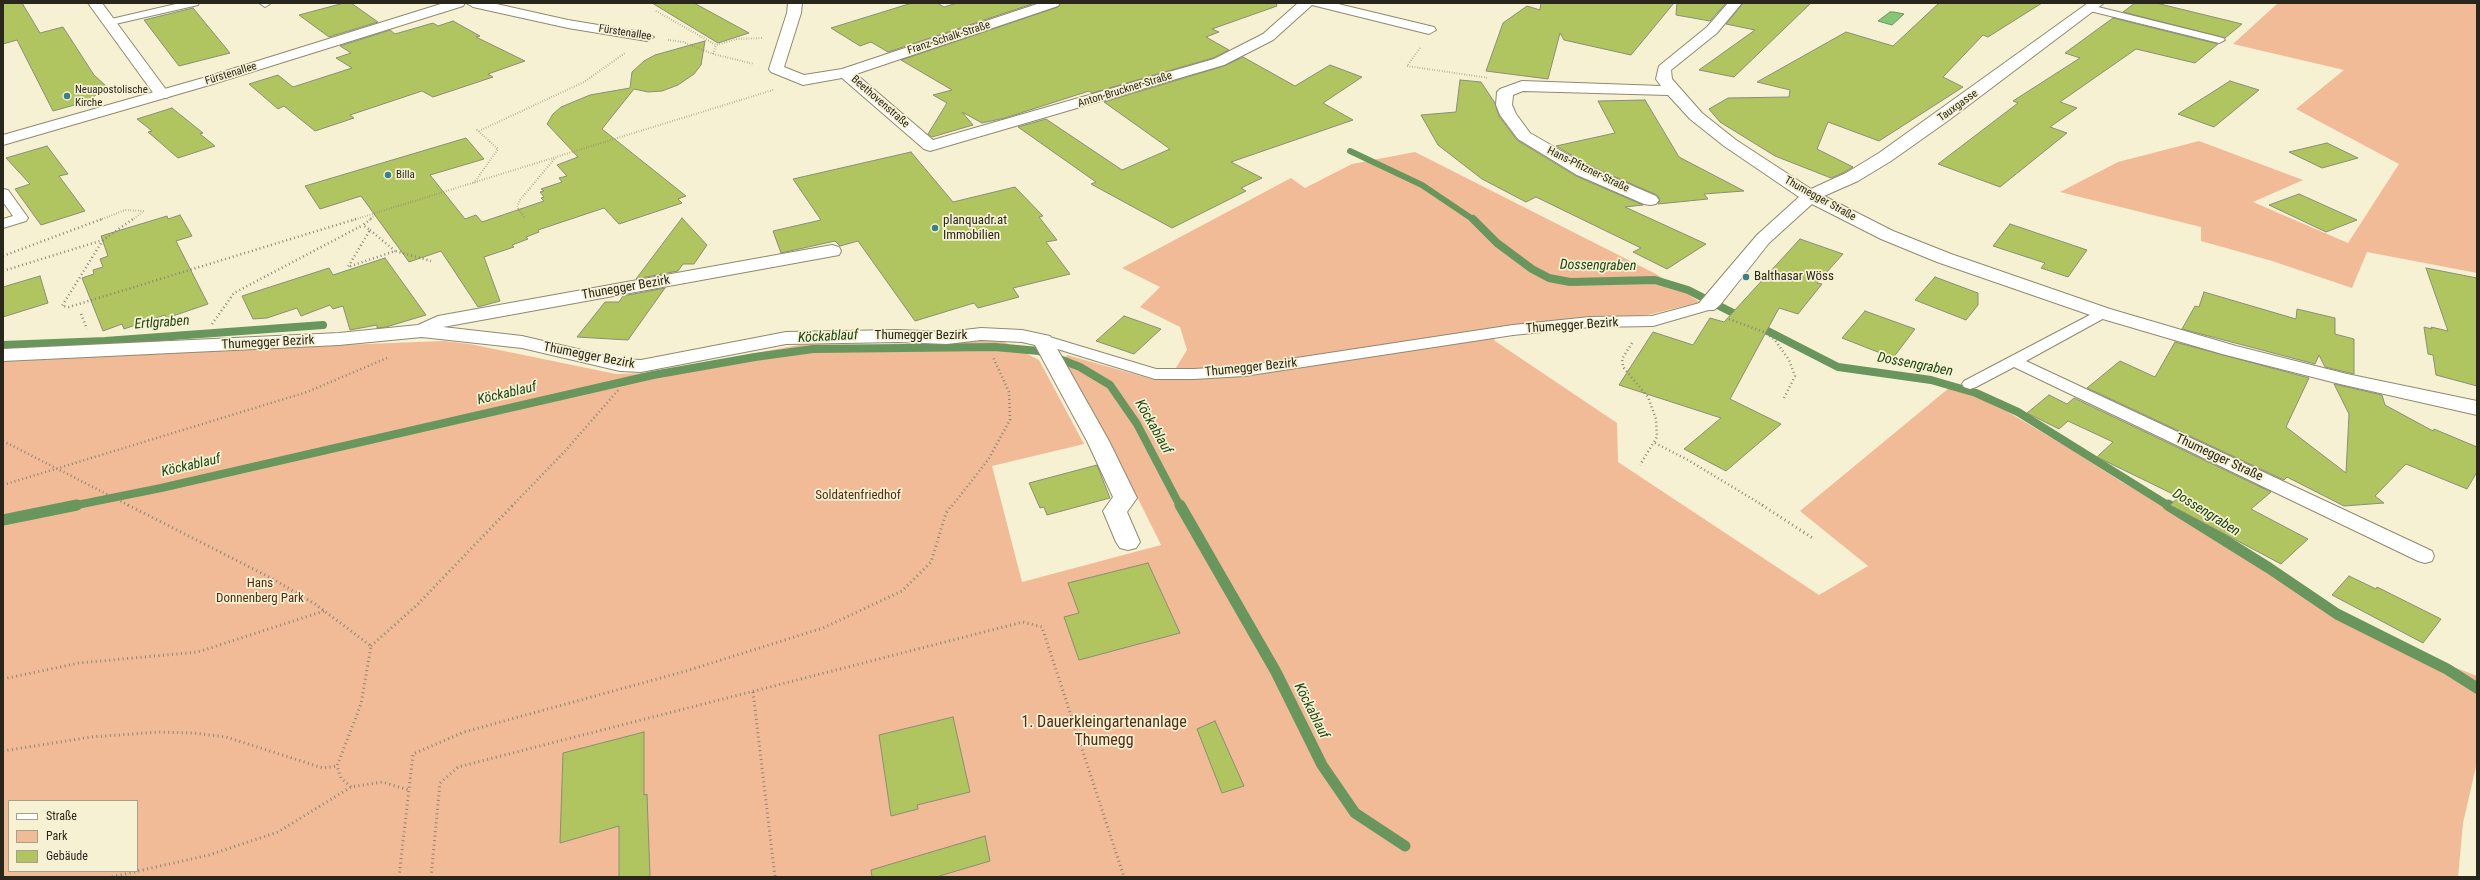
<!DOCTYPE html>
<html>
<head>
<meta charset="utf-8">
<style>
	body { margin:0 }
	#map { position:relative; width:2480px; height:880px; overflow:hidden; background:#f7f1d4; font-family:"Roboto Condensed",sans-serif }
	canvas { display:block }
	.frame { position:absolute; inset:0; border:4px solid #29271c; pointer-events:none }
	.legend { position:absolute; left:8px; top:800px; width:130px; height:72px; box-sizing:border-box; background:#f7f1d4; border:1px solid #a5a08a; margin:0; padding:5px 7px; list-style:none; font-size:12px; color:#29271c }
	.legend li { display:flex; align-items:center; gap:8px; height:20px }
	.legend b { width:20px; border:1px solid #a5a08a }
</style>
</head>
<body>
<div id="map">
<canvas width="2480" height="880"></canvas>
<div class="frame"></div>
<ul class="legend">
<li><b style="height:5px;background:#fff"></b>Straße</li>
<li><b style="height:11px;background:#f1bb97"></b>Park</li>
<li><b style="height:11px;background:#b0c460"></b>Gebäude</li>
</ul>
</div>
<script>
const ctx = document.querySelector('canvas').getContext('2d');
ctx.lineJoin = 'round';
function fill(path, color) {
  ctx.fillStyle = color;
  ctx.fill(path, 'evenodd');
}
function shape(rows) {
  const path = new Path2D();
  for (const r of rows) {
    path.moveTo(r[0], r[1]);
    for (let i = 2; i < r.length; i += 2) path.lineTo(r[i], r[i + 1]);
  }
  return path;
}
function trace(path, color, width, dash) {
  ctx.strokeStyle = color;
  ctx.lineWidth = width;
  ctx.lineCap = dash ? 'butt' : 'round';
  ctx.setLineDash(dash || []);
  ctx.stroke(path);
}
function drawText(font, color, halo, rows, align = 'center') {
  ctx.font = font + ' "Roboto Condensed",sans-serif';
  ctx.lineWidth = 3.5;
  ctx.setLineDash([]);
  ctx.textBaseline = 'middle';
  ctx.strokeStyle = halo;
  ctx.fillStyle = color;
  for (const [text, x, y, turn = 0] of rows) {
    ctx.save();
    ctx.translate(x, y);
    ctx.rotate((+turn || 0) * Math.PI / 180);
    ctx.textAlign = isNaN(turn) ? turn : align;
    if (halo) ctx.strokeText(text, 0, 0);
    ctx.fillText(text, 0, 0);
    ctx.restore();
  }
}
const green = shape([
	[2278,3,2477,3,2477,273,2367,252,2352,288,2272,261,2201,241,2201,227,2060,192,2118,162,2199,141,2303,180,2253,202,2348,243,2399,164,2296,109,2344,70,2233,44],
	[1415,152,1656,274,1700,302,1640,317,1490,329,1495,341,1617,423,1618,462,1819,595,1868,566,1800,511,1949,388,1966,392,2008,412,2062,444,2122,482,2230,544,2348,621,2412,651,2477,676,2477,762,2463,823,2458,877,3,877,3,358,444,341,470,344,616,374,648,373,804,344,925,345,995,337,1039,360,1084,444,992,466,1022,582,1161,545,1108,438,1062,363,1067,355,1155,380,1174,371,1187,350,1180,327,1140,307,1160,287,1122,268,1291,178,1305,188,1352,164],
	[9,801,137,801,137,871,9,871]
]);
const water = shape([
	[1890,12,1894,12,1904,14,1892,25,1878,21,1890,12]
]);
const streamFar2 = shape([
	[1350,151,1422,185,1474,220]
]);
const streamFar1 = shape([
	[1473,219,1497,243,1532,269,1549,278,1570,282,1655,280,1688,290,1743,318],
	[1756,325,1838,367,1931,380,1976,393,2018,412,2169,506],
	[3,345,105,341,323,325],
	[72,506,161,488,653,375,755,357,813,349,995,347,1039,351,1080,367,1110,385,1137,424,1180,506]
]);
const stream = shape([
	[1180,505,1276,672,1322,765,1355,813,1405,846],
	[2168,505,2269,568,2337,614,2447,669,2477,688],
	[3,520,77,505]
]);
const building = shape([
	[3,3,22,3,40,33,63,27,94,75,106,86,89,101,53,111,17,40,3,44,3,3],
	[344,3,351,3,378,22,329,37,299,15,344,3],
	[652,3,694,3,749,33,718,43,652,3],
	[912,3,937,3,944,7,957,3,1035,3,888,52,871,42,860,46,831,28,912,3],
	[1061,3,1276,3,1277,6,1212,29,1219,32,1206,37,1229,50,1213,58,1092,93,1089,91,1005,118,982,123,962,112,973,125,932,137,928,134,947,103,933,95,952,90,901,60,1058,7,1061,3],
	[1541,3,1674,3,1631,55,1564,40,1560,33,1548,79,1486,71,1503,23,1527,6,1540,10,1541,3],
	[1677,3,1726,3,1710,21,1676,15,1677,3],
	[1743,3,1811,3,1734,77,1699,70,1755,30,1726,24,1743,3],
	[1939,3,2042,3,1988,37,1983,35,1943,77,1963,87,1879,141,1828,122,1817,149,1853,167,1845,172,1831,178,1775,156,1720,122,1709,109,1728,98,1789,97,1790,90,1757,82,1846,32,1893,46,1939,3],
	[2135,3,2156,3,2242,24,2225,38,2123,12,2135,3],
	[193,8,230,53,179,66,144,20,193,8],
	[2113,18,2218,44,2195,63,2136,49,2060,102,2077,108,2050,127,2067,133,2000,187,1938,164,2018,103,2013,101,2080,58,2065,53,2113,18],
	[453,21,480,36,476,37,525,61,488,74,493,77,433,97,422,91,350,115,354,118,315,131,284,106,278,109,249,84,278,75,293,87,352,68,336,58,351,53,340,46,390,30,395,34,433,23,438,26,453,21],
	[705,41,701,65,694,74,678,85,662,91,648,92,634,89,602,129,686,196,678,199,682,203,619,224,604,208,538,230,539,232,526,237,528,239,512,245,514,247,484,257,500,301,478,307,441,251,409,262,361,196,320,209,305,186,466,138,484,159,430,175,465,219,476,215,482,222,544,201,541,198,544,197,540,192,544,191,541,189,562,182,559,178,567,176,557,165,578,157,547,124,553,114,561,107,590,95,630,88,632,72,644,61,655,55,705,41],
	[1243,57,1295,86,1330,65,1362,77,1323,103,1353,120,1231,162,1262,178,1241,188,1246,191,1172,228,1091,184,1096,182,1018,127,1046,119,1122,170,1170,149,1104,102,1224,66,1243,57],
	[1460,80,1481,82,1495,103,1499,116,1517,140,1576,176,1643,205,1625,207,1706,244,1667,269,1633,252,1641,248,1536,197,1526,202,1482,179,1438,145,1421,115,1456,112,1460,80],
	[2230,81,2259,90,2214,127,2178,114,2230,81],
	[1645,100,1679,157,1744,191,1704,194,1708,199,1658,204,1660,200,1657,195,1590,166,1556,146,1615,133,1598,101,1645,100],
	[172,108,203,133,200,134,215,146,178,158,148,132,152,131,137,119,172,108],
	[2327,143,2358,158,2322,168,2289,152,2327,143],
	[47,146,68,174,59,176,85,211,41,225,15,189,30,184,6,158,47,146],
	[911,152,953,202,1015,187,1043,216,1039,217,1057,240,1046,242,1070,274,1013,288,1019,297,978,308,974,303,915,321,858,241,840,246,835,241,781,253,773,231,821,220,793,179,911,152],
	[2299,194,2357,220,2326,232,2269,205,2299,194],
	[180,215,192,236,176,241,208,304,167,318,165,315,124,329,122,324,103,331,82,278,94,274,93,270,103,267,100,259,108,256,101,236,167,216,168,219,180,215],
	[682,218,707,245,694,264,683,264,678,271,636,279,682,218],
	[2010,224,2087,250,2068,277,2041,268,2045,263,1993,246,2010,224],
	[1800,239,1843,254,1817,283,1822,284,1798,314,1779,308,1730,399,1781,424,1726,471,1684,449,1721,418,1619,385,1653,332,1693,345,1710,318,1724,322,1800,239],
	[385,258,426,315,386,327,377,328,377,325,350,330,343,306,333,309,330,305,301,316,297,308,267,318,253,319,242,296,329,268,333,275,385,258],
	[2426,268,2477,278,2477,386,2436,375,2433,355,2428,354,2424,327,2432,329,2431,327,2448,331,2426,268],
	[40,276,48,303,3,317,3,287,40,276],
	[1935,277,1978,293,1978,305,1966,320,1915,300,1935,277],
	[665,288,628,340,577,337,605,302,619,302,623,296,665,288],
	[2204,292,2296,319,2297,309,2335,318,2335,334,2354,339,2354,374,2325,367,2319,355,2315,364,2182,329,2195,306,2199,307,2204,292],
	[1865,311,1915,329,1893,358,1842,338,1865,311],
	[1124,316,1161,329,1134,354,1096,341,1124,316],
	[2175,342,2309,378,2286,427,2346,473,2349,414,2334,384,2382,395,2385,405,2433,431,2434,429,2477,447,2477,472,2467,489,2406,464,2375,496,2384,503,2344,506,2287,477,2284,480,2087,388,2120,361,2155,377,2175,342],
	[2049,395,2067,404,2074,398,2271,492,2251,509,2308,539,2281,564,2170,505,2179,497,2097,457,2113,442,2068,421,2059,429,2027,413,2049,395],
	[1097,465,1110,498,1047,515,1044,507,1040,508,1029,483,1097,465],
	[1148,563,1180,633,1079,660,1064,617,1079,613,1068,583,1148,563],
	[2349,576,2376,589,2377,587,2441,619,2423,643,2332,595,2349,576],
	[953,717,970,792,917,805,918,809,891,816,879,735,953,717],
	[1215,721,1244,786,1222,793,1197,729,1215,721],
	[644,732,644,795,647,794,650,877,619,877,619,826,560,843,563,753,644,732],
	[985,836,990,861,936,877,872,877,871,870,985,836]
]);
const pathFar2 = shape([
	[656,11,716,45,737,39,762,38],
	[668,40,683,42,713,54,754,64],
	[1420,48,1407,66,1489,78],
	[713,54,716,45],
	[479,131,584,82,625,53],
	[474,183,498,149,476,129],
	[524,217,517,207,520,200,556,157,773,90],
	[100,220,125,210,144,211],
	[132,220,144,211],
	[353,220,556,157],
	[369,220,376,214]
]);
const pathFar1 = shape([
	[371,219,363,225,370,230,348,267,395,251,431,261],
	[370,230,395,251],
	[103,240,62,306,69,307,356,219],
	[3,256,102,219],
	[3,271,103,240,133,219],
	[81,314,87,329],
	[1729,319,1764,332,1775,340,1789,360,1795,376,1784,398],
	[212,324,234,293,363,225],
	[1632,343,1622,359,1623,367,1648,397,1656,419,1657,437,1640,465],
	[3,441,130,506],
	[1655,443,1688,460,1764,506],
	[3,485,307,392,387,358],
	[512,506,566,450,620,388],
	[952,506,988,460,1010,420,1009,392,993,357]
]);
const path = shape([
	[128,505,271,578,315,604,371,646,361,704,337,766,341,778,351,787],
	[1762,505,1814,539],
	[371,646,418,604,513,505],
	[3,679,79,663,198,652,324,611],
	[753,692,775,877],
	[3,751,91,737,159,732,193,733,226,737,323,768,337,766],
	[112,877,209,855,278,832,351,787,382,782,409,790],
	[399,877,413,754,464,732,686,671,823,628,902,591,931,562,946,513,952,505],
	[431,877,440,783,458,767,1023,622,1042,627,1124,877]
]);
const lane = shape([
	[180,3,199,3,198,5,111,25,106,22,107,20,180,3],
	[259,3,270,3,270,4,265,7,259,3],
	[2090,5,2223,38,2225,40,2219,43,2086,10,2086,6,2090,5],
	[3,189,8,190,26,215,28,218,26,221,3,228,3,219,13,216,3,202,3,189],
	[1707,301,1715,306,1712,309,1653,326,1590,327,1513,335,1244,376,1194,379,1155,379,1038,343,1035,340,1043,335,1156,369,1194,369,1244,366,1513,325,1590,317,1652,316,1707,301],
	[2103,308,2108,310,2111,313,2108,316,2026,361,2432,551,2434,556,2432,561,2425,563,2418,561,2014,367,1976,387,1970,389,1964,387,1962,384,1964,381,2103,308]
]);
const street = shape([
	[88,3,102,3,170,95,167,98,157,98,88,3],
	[466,3,492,3,568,20,647,33,654,37,647,41,568,28,473,7,466,3],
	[788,3,802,3,801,13,784,67,804,75,842,69,1040,3,1060,3,1058,6,856,74,933,140,1214,59,1263,34,1298,3,1334,3,1434,27,1436,30,1429,34,1312,5,1273,40,1224,65,930,151,924,149,842,78,803,85,771,72,769,69,787,13,788,3],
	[1728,3,1742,3,1717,33,1671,70,1672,79,1702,113,1736,140,1811,189,1846,173,1879,153,2088,3,2104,3,1949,120,1891,161,1858,181,1824,196,1893,231,1951,254,2110,309,2236,346,2347,374,2477,401,2477,415,2340,384,2222,354,2096,317,1937,262,1881,239,1812,204,1769,243,1720,305,1714,310,1700,310,1697,306,1700,302,1757,235,1799,197,1724,146,1690,119,1668,95,1523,91,1513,95,1512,105,1516,114,1530,133,1589,167,1656,196,1659,200,1656,204,1650,205,1644,204,1577,175,1518,139,1500,115,1496,105,1497,92,1500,89,1522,81,1661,86,1656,79,1659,66,1707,27,1728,3],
	[832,245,839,247,841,251,839,255,443,327,522,336,620,359,641,360,786,332,898,330,947,332,981,328,1022,330,1050,336,1109,441,1137,498,1127,512,1140,542,1136,548,1128,550,1120,548,1116,542,1103,511,1113,497,1087,441,1035,345,1022,342,981,340,947,344,898,342,786,344,641,372,620,371,522,348,422,337,339,345,3,361,3,349,339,333,418,325,438,316,832,245]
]);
const secondary = shape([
	[444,3,465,3,463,6,213,84,3,145,3,135,203,78,444,3]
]);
const markers = [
	[67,96,4,"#398188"],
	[388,175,4,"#398188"],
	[935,228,4,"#398188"],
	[1746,277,4,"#398188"]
];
const farStreetnames = [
	["Fürstenallee",625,33,9],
	["Franz-Schalk-Straße",949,38,-18],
	["Fürstenallee",231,74,-17],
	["Anton-Bruckner-Straße",1125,90,-17],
	["Beethovenstraße",880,102,41],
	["Tauxgasse",1958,106,-36],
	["Hans-Pfitzner-Straße",1588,170,26],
	["Thumegger Straße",1820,199,29]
];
const farPoinames = [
	["Neuapostolische",75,90],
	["Kirche",75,103],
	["Billa",396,175]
];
const poiNames = [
	["planquadr.at",943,221],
	["Immobilien",943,236],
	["Balthasar Wöss",1754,277]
];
const streetNames = [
	["Thunegger Bezirk",626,288,-10],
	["Thumegger Bezirk",1572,326,-4],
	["Thumegger Bezirk",921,336],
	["Thumegger Bezirk",268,343,-3],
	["Thumegger Bezirk",589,356,11],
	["Thumegger Bezirk",1251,368,-6],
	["Thumegger Straße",2219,458,25]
];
const parkNames = [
	["Soldatenfriedhof",858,496],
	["Hans",260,584],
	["Donnenberg Park",260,599]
];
const waterNames = [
	["Dossengraben",1598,266,1],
	["Ertlgraben",162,323,-4],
	["Köckablauf",828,337,-3],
	["Dossengraben",1915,365,11],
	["Köckablauf",507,394,-13],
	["Köckablauf",1153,427,60],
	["Köckablauf",191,466,-13],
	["Dossengraben",2206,513,32],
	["Köckablauf",1311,711,63]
];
const nearParknames = [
	["1. Dauerkleingartenanlage",1104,723],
	["Thumegg",1104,741]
];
fill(green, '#f1bb97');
fill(water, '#85c677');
trace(water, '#69965c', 1);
trace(streamFar2, '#69965c', 6);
trace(streamFar1, '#69965c', 8);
trace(stream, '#69965c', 11);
fill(building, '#b0c460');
trace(building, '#898f76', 1);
trace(lane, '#8f8a6f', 2);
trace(street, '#8f8a6f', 2);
trace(secondary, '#8f8a6f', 2);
trace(pathFar2, '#8a8672', 2, [0.5, 2]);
trace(pathFar1, '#8a8672', 2.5, [1, 3]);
trace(path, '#8a8672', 3, [1, 3.5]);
fill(lane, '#fff');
fill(street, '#fff');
fill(secondary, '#fff');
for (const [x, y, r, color] of markers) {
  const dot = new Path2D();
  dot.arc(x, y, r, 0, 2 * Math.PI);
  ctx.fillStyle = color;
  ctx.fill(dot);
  trace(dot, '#f7f1d4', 1.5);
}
drawText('11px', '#29271c', '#f7f1d4', farStreetnames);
drawText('11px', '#29271c', '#f7f1d4', farPoinames, 'left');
drawText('13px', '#29271c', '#f7f1d4', poiNames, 'left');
drawText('13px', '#29271c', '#f7f1d4', streetNames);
drawText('13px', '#502d14', '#f7f1d4', parkNames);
drawText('italic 14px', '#1b4611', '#f7f1d4', waterNames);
drawText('16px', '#502d14', '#f7f1d4', nearParknames);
</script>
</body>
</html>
